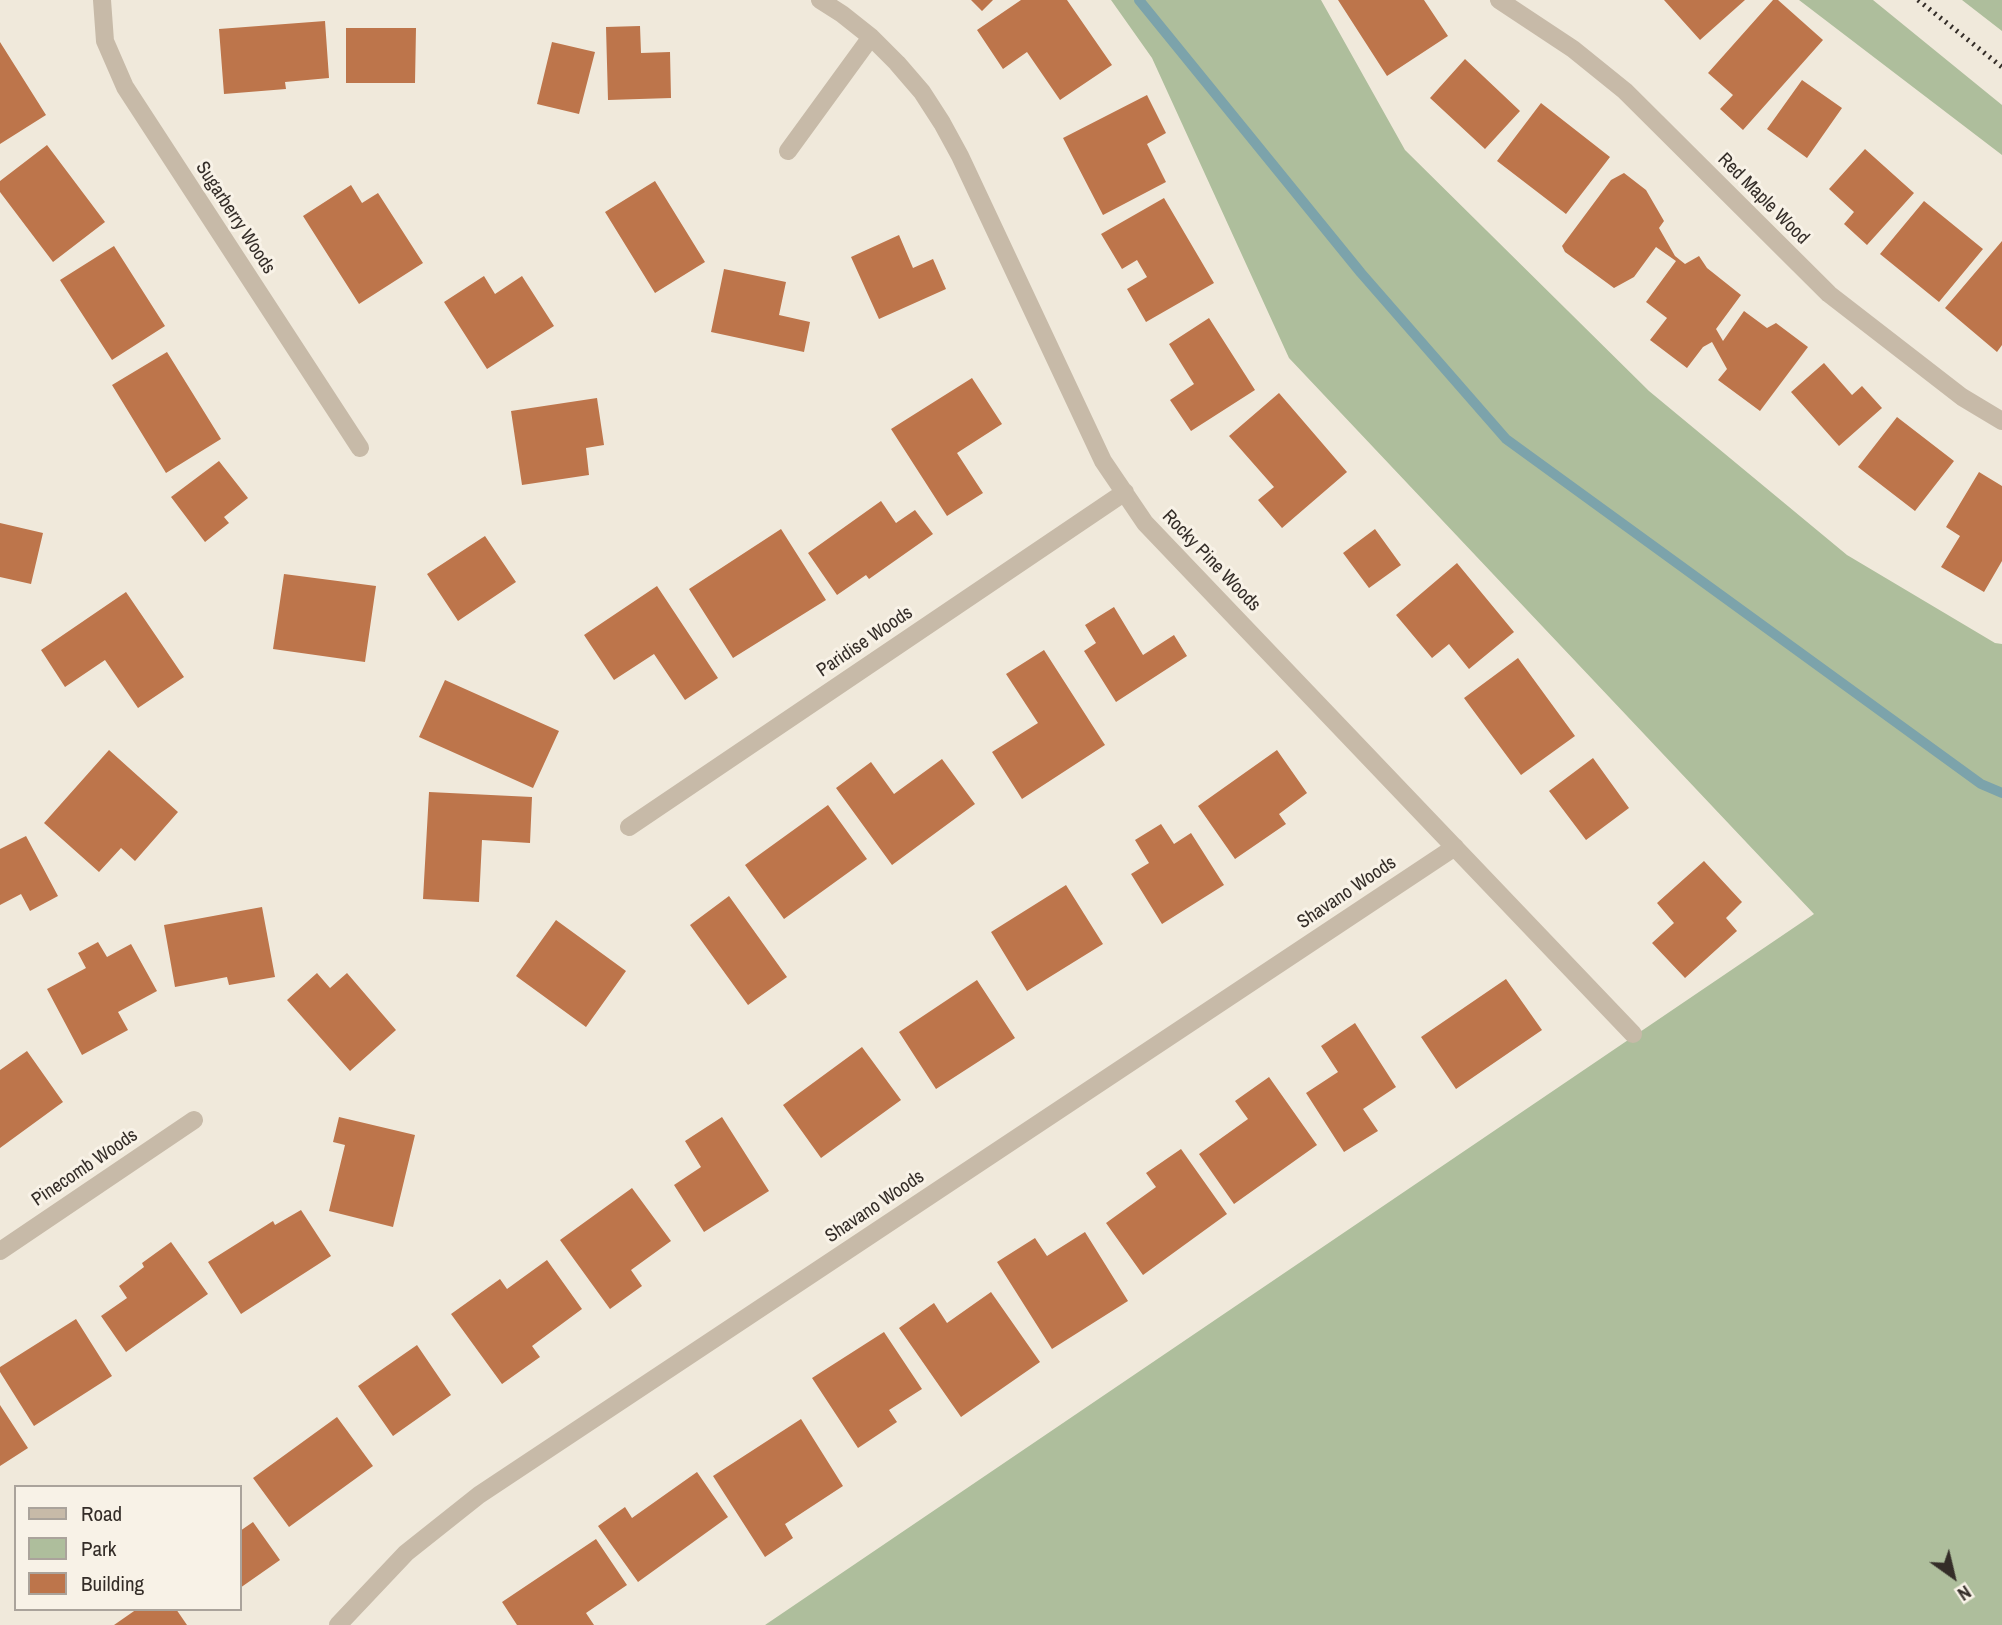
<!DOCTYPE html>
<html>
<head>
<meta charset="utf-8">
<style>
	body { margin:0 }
	#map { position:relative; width:2002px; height:1625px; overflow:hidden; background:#f0e9db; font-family:"Archivo Narrow",sans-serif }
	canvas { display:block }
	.legend { position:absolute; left:14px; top:1485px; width:228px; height:126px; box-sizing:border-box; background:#f8f2e7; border:2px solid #aaa39b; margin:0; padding:9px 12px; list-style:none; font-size:21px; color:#342d28 }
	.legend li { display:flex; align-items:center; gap:14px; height:35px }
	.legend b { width:35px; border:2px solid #aaa39b }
	.north { position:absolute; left:1918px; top:1541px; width:70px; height:70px; -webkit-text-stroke:5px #f8f2e7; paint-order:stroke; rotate:146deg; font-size:19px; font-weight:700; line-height:28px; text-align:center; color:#342d28 }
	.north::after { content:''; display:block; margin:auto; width:24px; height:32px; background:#342d28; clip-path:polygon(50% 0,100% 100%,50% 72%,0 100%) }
</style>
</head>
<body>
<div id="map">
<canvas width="2002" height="1625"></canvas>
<ul class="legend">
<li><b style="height:9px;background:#c7baa8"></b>Road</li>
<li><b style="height:19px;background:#aebe9c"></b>Park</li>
<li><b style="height:19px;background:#bd754b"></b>Building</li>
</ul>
<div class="north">N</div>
</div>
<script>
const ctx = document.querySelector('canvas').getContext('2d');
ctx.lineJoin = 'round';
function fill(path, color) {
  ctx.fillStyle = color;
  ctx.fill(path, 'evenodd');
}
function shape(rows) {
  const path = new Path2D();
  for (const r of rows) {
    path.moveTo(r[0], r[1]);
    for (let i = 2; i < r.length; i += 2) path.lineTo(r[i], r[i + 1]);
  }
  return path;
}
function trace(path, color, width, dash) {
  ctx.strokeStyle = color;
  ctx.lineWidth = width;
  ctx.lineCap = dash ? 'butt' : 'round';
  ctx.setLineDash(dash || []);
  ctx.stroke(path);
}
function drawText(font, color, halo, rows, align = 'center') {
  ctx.font = font + ' "Archivo Narrow",sans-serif';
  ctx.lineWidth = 6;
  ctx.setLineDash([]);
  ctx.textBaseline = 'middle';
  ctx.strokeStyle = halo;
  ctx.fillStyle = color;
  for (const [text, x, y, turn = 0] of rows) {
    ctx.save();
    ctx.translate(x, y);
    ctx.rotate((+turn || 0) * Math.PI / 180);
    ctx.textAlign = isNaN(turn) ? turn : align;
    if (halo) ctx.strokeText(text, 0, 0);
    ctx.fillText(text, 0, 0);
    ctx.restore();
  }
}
const green = shape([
	[1111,0,1321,0,1405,150,1649,391,1847,555,1995,643,2002,644,2002,1625,765,1625,1814,914,1289,358,1152,58],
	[1799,0,1873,0,2002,105,2002,155],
	[1962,0,2002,0,2002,31]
]);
const stream = shape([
	[1139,0,1361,273,1506,439,1981,784,2002,793]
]);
const building = shape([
	[971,0,993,0,982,11],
	[1021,0,1067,0,1112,65,1060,100,1027,52,1003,69,977,30],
	[1338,0,1424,0,1448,36,1387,76],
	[1664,0,1745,0,1700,40],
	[1773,0,1778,0,1823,40,1743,130,1720,109,1733,95,1708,73],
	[325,21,329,78,285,82,286,89,224,94,219,29],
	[640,26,641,53,670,52,671,98,608,100,606,27],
	[346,28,416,28,415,83,346,83],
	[0,42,46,115,0,144],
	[552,42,595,52,579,114,537,104],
	[1465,59,1520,111,1485,149,1430,98],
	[1802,80,1842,108,1807,158,1767,129],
	[1147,95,1166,133,1147,144,1166,182,1103,215,1063,138],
	[1541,103,1610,157,1566,214,1497,161],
	[47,145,105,222,53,262,0,192,0,181],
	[1865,149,1914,193,1867,245,1844,224,1854,212,1829,189],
	[1624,173,1646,190,1664,221,1659,228,1675,256,1685,264,1699,256,1707,268,1741,295,1716,329,1723,341,1744,311,1767,328,1776,323,1808,347,1760,411,1718,380,1727,369,1712,342,1703,347,1687,368,1650,340,1667,318,1646,302,1676,261,1656,247,1634,277,1614,288,1565,252,1562,246,1611,180],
	[655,181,705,262,655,293,605,212],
	[351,185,362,203,378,193,423,263,359,304,303,216],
	[1164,198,1214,283,1146,322,1127,289,1147,277,1137,260,1122,269,1101,234],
	[1924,201,1983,249,1939,302,1880,254],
	[899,235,913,268,933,259,946,289,879,319,851,257],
	[2002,241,2002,345,1997,352,1945,308],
	[114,246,165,326,112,360,60,280],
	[724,269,786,282,779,315,810,322,804,352,711,332],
	[484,276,495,294,522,276,554,326,487,369,444,302],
	[1209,318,1255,390,1191,431,1170,400,1194,384,1169,344],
	[167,352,221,439,166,473,112,385],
	[1824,363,1852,395,1862,386,1882,408,1839,446,1791,392],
	[972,378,1002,424,957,453,983,493,947,516,891,429],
	[1279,393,1347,472,1282,528,1258,500,1274,487,1229,436],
	[597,398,604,445,586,448,589,475,522,485,511,411],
	[1897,417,1954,461,1915,511,1858,467],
	[219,461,248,498,224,517,229,523,205,542,171,497],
	[1979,472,2002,486,2002,561,1984,592,1941,567,1960,536,1946,527],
	[881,501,896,523,915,510,933,534,869,579,866,575,837,595,808,553],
	[0,523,43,533,31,584,0,577],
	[781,529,826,600,733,658,689,589],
	[1375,529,1401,565,1369,588,1343,553],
	[485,536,516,582,458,621,427,574],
	[1457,563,1514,632,1469,669,1449,644,1432,658,1396,615],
	[284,574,376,586,365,662,273,649],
	[657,586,718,678,685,700,654,654,614,680,584,635],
	[126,592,184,677,138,708,105,660,65,687,41,650],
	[1114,607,1143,655,1174,635,1187,656,1116,702,1084,651,1096,643,1085,625],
	[1044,650,1105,745,1022,799,992,752,1038,723,1006,674],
	[1518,658,1575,736,1521,775,1464,698],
	[445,680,559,731,533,788,419,737],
	[109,750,178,812,135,861,121,848,99,872,44,823],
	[1277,750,1307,793,1279,814,1286,824,1235,859,1198,806],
	[1593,758,1629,808,1586,840,1549,791],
	[942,759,975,804,892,865,836,788,871,762,894,794],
	[429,792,532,797,530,843,482,840,479,902,423,899],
	[828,805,867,859,784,919,745,865],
	[1161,824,1174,844,1191,833,1224,885,1162,924,1131,874,1149,863,1135,840],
	[26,836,58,896,30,911,21,894,0,905,0,849],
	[1704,861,1742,902,1726,918,1737,931,1685,978,1652,943,1674,923,1657,903],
	[1066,885,1103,944,1027,991,991,932],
	[729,896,787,977,748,1005,690,925],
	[262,907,275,977,229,985,227,977,175,987,164,925],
	[556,920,626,971,586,1027,516,976],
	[98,942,107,957,131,944,157,991,118,1012,128,1030,82,1055,47,989,86,968,78,953],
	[317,973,330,988,347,973,396,1030,350,1071,287,1000],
	[1506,979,1542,1030,1456,1089,1421,1037],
	[977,980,1015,1038,936,1089,899,1032],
	[1355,1023,1396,1087,1363,1109,1378,1131,1344,1152,1306,1093,1338,1072,1321,1046],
	[862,1047,901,1100,821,1158,783,1105],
	[27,1051,63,1102,0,1148,0,1070],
	[1269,1077,1317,1145,1234,1204,1199,1154,1248,1119,1235,1101],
	[339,1117,415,1135,393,1227,329,1211,345,1145,333,1142],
	[722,1117,769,1191,704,1232,674,1185,701,1167,685,1141],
	[1181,1149,1227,1214,1143,1275,1106,1223,1156,1187,1146,1173],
	[632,1188,671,1241,631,1270,642,1286,610,1309,560,1240],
	[301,1210,331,1256,241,1314,208,1262,273,1221,275,1225],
	[1085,1232,1128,1301,1052,1349,997,1262,1035,1238,1047,1256],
	[171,1242,208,1294,126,1352,101,1316,127,1298,119,1286,144,1267,142,1263],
	[547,1260,582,1309,532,1346,540,1357,502,1384,451,1314,500,1279,507,1289],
	[991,1292,1040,1362,961,1417,899,1328,934,1303,947,1323],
	[76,1319,112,1376,34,1426,0,1372,0,1367],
	[884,1332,922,1389,889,1410,897,1422,858,1448,812,1378],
	[417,1345,451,1395,393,1436,358,1386],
	[0,1405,28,1448,0,1466],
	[337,1417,373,1466,289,1527,253,1478],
	[801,1419,843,1486,785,1524,793,1538,765,1557,713,1476],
	[697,1472,728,1517,638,1582,598,1526,625,1507,632,1518],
	[253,1522,280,1560,240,1588,240,1531],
	[596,1539,627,1585,586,1613,594,1625,517,1625,502,1602],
	[137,1609,176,1609,187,1625,114,1625]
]);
const minor = shape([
	[102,0,105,41,125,87,360,448],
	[820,0,842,14,871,37,897,63,922,92,942,123,960,156,1103,461,1145,523,1633,1034],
	[1499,0,1573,49,1625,91,1829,294,1962,397,2002,421],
	[788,151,871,37],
	[629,827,1125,492],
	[0,1251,194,1120],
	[338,1625,406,1553,479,1495,1455,847]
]);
const rail = shape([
	[1918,0,2002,67]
]);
const streetNames = [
	["Red Maple Wood",1763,199,45],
	["Sugarberry Woods",235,218,57],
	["Rocky Pine Woods",1211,561,46],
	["Paridise Woods",865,642,-34],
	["Shavano Woods",1347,893,-34],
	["Pinecomb Woods",85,1168,-34],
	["Shavano Woods",875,1207,-34]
];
fill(green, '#aebe9c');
trace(stream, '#7ca3ab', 10);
fill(building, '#bd754b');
trace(minor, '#c7baa8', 18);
trace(rail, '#342d28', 5, [2, 5]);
drawText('19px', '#342d28', '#f8f2e7', streetNames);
</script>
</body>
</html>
